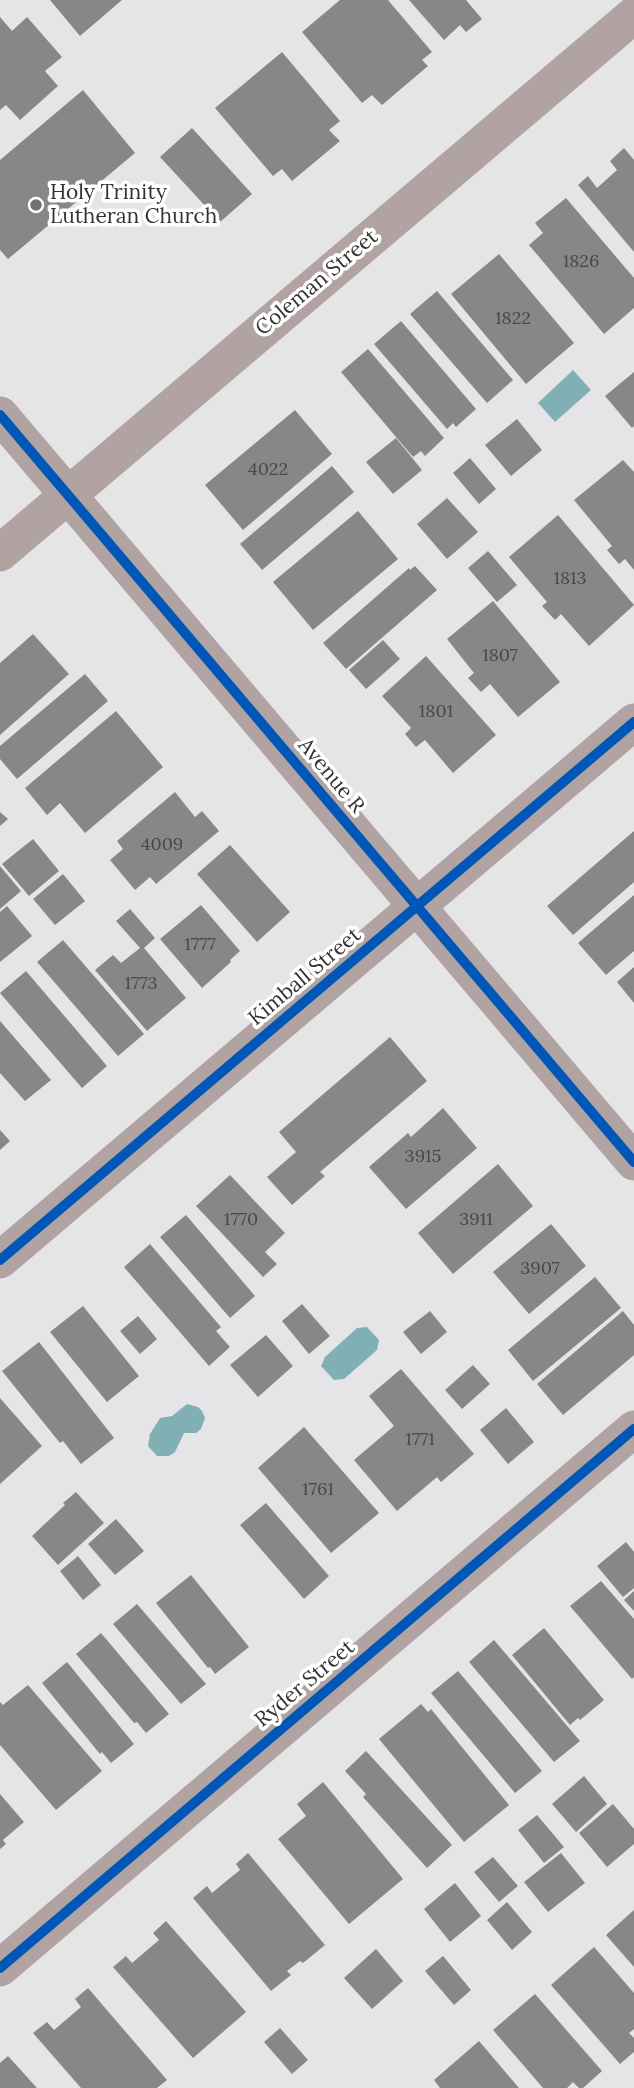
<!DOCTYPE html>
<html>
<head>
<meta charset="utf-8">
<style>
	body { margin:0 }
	canvas { display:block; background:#e5e5e8 }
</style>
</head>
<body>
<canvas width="634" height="2088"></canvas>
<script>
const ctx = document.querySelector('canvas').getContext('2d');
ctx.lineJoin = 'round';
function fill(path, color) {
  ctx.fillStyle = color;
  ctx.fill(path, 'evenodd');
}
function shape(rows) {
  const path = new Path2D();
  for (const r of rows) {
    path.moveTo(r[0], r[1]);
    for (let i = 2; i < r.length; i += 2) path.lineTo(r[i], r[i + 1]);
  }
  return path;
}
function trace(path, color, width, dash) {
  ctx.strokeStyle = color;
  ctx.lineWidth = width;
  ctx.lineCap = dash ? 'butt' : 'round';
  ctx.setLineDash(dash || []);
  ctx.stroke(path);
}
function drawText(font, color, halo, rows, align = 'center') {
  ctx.font = font + ' Lora,serif';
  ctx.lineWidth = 7;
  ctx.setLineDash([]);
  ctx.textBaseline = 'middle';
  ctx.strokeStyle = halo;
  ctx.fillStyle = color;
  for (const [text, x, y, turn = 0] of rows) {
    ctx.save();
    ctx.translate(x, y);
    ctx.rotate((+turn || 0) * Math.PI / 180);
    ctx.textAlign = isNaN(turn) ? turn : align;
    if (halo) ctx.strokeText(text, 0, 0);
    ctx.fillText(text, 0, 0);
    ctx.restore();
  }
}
const water = shape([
	[573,370,591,390,555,422,538,403],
	[367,1327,379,1340,377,1350,344,1379,334,1380,321,1366,325,1357,357,1328],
	[187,1404,198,1407,202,1411,205,1418,201,1429,196,1433,184,1433,175,1452,169,1456,157,1456,148,1446,150,1434,160,1418,172,1416]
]);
const building = shape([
	[50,0,122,0,80,36],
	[340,0,388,0,432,52,422,60,428,66,382,105,372,95,362,103,302,32],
	[409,0,466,0,482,19,466,32,460,25,444,40],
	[0,17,12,31,27,17,62,57,45,71,58,86,20,120,6,105,0,110],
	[282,52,340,121,329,130,340,141,292,181,282,169,273,176,215,108],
	[83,90,135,153,8,259,0,250,0,160],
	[192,128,252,194,220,222,160,157],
	[624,148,634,160,634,252,578,185,588,176,597,188,617,170,610,161],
	[566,198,634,278,634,308,604,334,529,245,543,233,535,223],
	[499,254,574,343,526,384,451,294],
	[437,291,513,380,487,403,410,314],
	[401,321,476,409,456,427,453,423,447,429,374,344],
	[368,349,444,438,425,456,421,451,413,457,341,372],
	[634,372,634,426,632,428,605,396],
	[295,410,332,454,243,530,205,485],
	[517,419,542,450,511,476,485,445],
	[396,438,422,470,393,494,366,462],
	[470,458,496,489,479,504,453,473],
	[623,460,634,472,634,570,625,559,619,564,607,550,612,546,574,500],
	[332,466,354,492,262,570,240,544],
	[447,498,478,532,447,559,417,524],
	[358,511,398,559,313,630,273,582],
	[558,515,634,605,589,646,561,614,555,620,542,606,547,602,509,557],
	[488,551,517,585,497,602,468,568],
	[415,566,437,590,346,669,323,643,409,568,410,570],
	[493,601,560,682,518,717,490,684,481,692,468,678,474,673,447,639],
	[33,634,69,674,0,735,0,663],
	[383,640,400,659,366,689,349,670],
	[426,656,496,735,453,773,425,740,416,747,405,734,411,728,382,696],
	[85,674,108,701,17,779,0,759,0,746],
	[116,711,163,767,85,833,60,803,47,815,25,788],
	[175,792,195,817,202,811,219,831,156,884,150,877,135,890,110,860,123,849,117,841],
	[0,812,8,819,0,826],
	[634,831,634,882,573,935,547,906],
	[33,839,59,871,29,896,2,864],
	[230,845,290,912,257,942,197,874],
	[0,866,21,891,0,909],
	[63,874,85,901,55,925,33,899],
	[634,895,634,951,606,975,578,943],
	[201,905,240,951,230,960,231,962,202,988,160,939],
	[7,906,32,936,0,962,0,912],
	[130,909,155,938,144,948,186,998,147,1031,95,970,113,955,121,963,140,948,116,921],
	[63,940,144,1034,118,1056,37,962],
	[634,967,634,1003,617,982],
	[26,971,107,1066,82,1088,0,993],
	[0,1021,51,1080,25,1101,0,1073],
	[390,1037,427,1081,320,1172,325,1176,292,1205,267,1177,296,1152,279,1132],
	[443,1108,477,1148,406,1209,369,1167,408,1133,411,1137],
	[0,1130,10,1141,0,1150],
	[498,1164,533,1206,453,1274,418,1233],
	[230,1175,285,1233,265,1252,277,1264,263,1277,196,1206],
	[186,1215,255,1296,230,1318,160,1237],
	[551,1224,586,1266,529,1314,493,1272],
	[150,1244,221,1327,216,1331,230,1347,209,1366,124,1267],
	[595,1277,621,1308,533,1381,508,1350],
	[302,1304,330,1336,309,1354,282,1321],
	[83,1306,139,1376,107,1402,50,1332],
	[430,1311,447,1332,421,1354,403,1332],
	[623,1311,634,1325,634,1355,563,1415,537,1384],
	[138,1316,157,1339,140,1354,120,1331],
	[266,1335,293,1366,258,1397,230,1365],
	[39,1342,114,1438,81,1464,63,1441,60,1443,2,1371],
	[473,1365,490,1384,462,1409,445,1390],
	[401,1369,474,1454,441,1482,437,1477,397,1511,354,1460,394,1426,369,1396],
	[0,1398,42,1446,0,1484],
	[506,1408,534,1442,508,1464,480,1430],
	[304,1427,379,1513,331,1553,258,1468],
	[76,1492,104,1523,58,1565,32,1536,65,1505,63,1503],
	[266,1503,329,1576,304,1599,240,1525],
	[116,1519,144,1551,115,1575,88,1544],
	[626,1542,634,1552,634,1588,623,1597,597,1566],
	[78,1556,101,1585,83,1600,60,1571],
	[191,1575,249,1647,215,1674,210,1667,208,1668,156,1603],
	[601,1581,634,1619,634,1677,632,1679,570,1606],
	[634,1591,634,1611,624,1600],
	[137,1604,206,1684,181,1704,113,1624],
	[544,1628,604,1700,580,1720,578,1718,570,1725,512,1655],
	[101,1633,169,1714,146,1733,137,1722,134,1723,76,1654],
	[494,1640,580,1741,554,1762,469,1662],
	[67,1662,134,1744,111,1763,102,1752,100,1754,42,1683],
	[458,1671,542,1771,515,1793,431,1693],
	[28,1685,102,1771,56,1810,0,1745,0,1702,3,1705],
	[421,1704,428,1712,431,1709,509,1805,464,1842,379,1739],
	[366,1751,452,1845,427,1868,363,1797,366,1794,345,1771],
	[584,1776,607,1804,576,1832,552,1804],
	[323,1782,403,1879,349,1924,278,1839,306,1816,297,1804],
	[0,1794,24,1822,3,1840,6,1844,0,1849],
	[613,1804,634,1829,634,1844,607,1867,579,1833],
	[537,1815,564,1847,544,1863,518,1830],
	[248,1853,325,1945,303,1963,300,1961,287,1971,291,1975,271,1991,193,1898,207,1886,212,1893,224,1883,240,1870,236,1864],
	[561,1853,585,1883,548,1912,524,1882],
	[493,1857,518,1886,499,1902,474,1872],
	[455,1883,481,1916,450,1942,424,1909],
	[507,1902,532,1932,512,1950,487,1920],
	[634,1910,634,1967,606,1935],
	[166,1921,246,2012,193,2058,113,1967,126,1956,132,1963,159,1940,153,1933],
	[594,1947,634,1993,634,2029,629,2033,634,2038,634,2052,620,2064,551,1985],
	[376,1949,403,1981,372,2009,344,1978],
	[443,1956,471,1990,454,2005,425,1971],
	[88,1988,167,2080,157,2088,81,2088,33,2033,47,2022,54,2030,81,2007,75,1999],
	[535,1994,602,2071,583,2088,579,2088,573,2082,567,2088,543,2088,493,2030],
	[280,2028,308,2060,292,2074,264,2042],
	[479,2041,519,2088,440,2088,434,2080],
	[8,2056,37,2088,0,2088,0,2063]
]);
const minor = shape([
	[0,415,634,1162],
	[0,553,634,15],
	[0,1260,634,722],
	[0,1968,634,1429]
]);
const cycleway = shape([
	[0,415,634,1162],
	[0,1260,634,722],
	[0,1968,634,1429]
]);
const markers = [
	[36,205,7,"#717174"]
];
const numberNames = [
	["1826",581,262],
	["1822",513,319],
	["4022",268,470],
	["1813",570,579],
	["1807",500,656],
	["1801",436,712],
	["4009",162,845],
	["1777",200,945],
	["1773",141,984],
	["3915",423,1157],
	["1770",241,1220],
	["3911",476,1220],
	["3907",540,1269],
	["1771",420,1440],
	["1761",318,1490]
];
const poiNames = [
	["Holy Trinity",50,193],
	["Lutheran Church",50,217]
];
const streetNames = [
	["Coleman Street",317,283,-40],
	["Avenue R",331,776,50],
	["Kimball Street",305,977,-40],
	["Ryder Street",305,1684,-40]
];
fill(water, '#81b0b4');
fill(building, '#878689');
trace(minor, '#b0a3a1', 37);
trace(cycleway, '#0057b8', 10);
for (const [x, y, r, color] of markers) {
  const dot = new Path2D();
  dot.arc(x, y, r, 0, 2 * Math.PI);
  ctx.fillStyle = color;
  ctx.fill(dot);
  trace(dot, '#fff', 2.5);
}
drawText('18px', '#48484a', null, numberNames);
drawText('21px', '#333335', '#fff', poiNames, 'left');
drawText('21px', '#333335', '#fff', streetNames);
</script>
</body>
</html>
